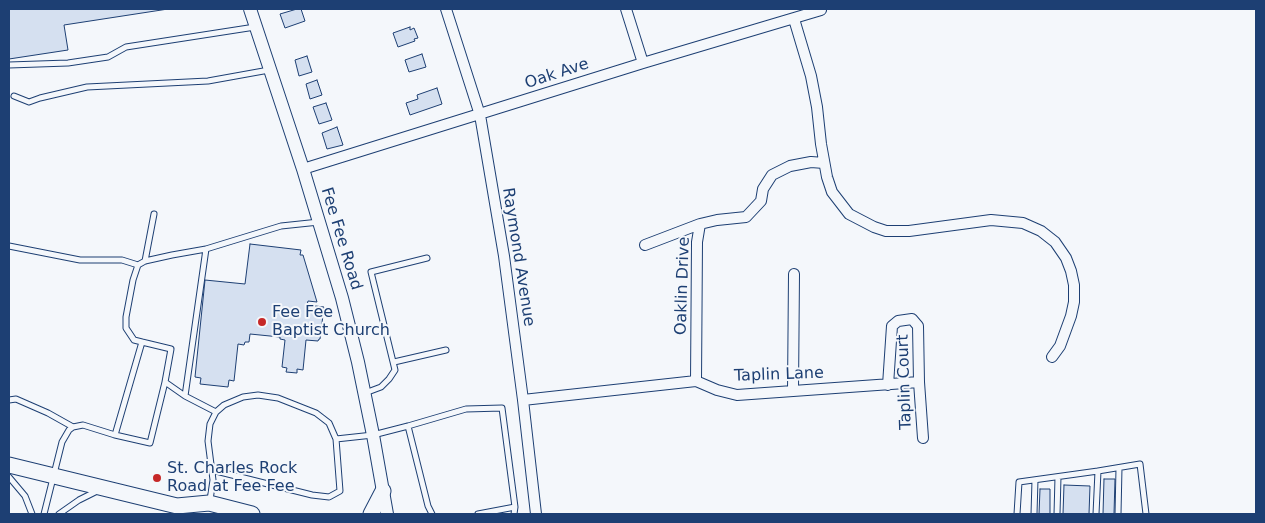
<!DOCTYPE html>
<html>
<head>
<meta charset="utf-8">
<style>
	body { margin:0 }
	#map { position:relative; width:1265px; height:523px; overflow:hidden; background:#f4f7fb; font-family:"DejaVu Sans",sans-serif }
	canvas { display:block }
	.frame { position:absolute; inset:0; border:10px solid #1d3f73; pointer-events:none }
</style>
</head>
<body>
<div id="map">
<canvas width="1265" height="523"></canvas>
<div class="frame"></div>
</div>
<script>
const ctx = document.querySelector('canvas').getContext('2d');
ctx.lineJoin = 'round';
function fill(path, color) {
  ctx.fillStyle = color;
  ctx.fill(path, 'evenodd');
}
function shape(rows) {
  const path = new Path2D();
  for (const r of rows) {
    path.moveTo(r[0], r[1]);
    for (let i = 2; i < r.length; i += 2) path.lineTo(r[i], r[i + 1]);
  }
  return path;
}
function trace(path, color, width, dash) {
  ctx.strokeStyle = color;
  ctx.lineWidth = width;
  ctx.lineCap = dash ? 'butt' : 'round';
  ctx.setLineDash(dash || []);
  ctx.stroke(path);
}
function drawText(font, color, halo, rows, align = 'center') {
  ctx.font = font + ' "DejaVu Sans",sans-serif';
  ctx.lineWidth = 4;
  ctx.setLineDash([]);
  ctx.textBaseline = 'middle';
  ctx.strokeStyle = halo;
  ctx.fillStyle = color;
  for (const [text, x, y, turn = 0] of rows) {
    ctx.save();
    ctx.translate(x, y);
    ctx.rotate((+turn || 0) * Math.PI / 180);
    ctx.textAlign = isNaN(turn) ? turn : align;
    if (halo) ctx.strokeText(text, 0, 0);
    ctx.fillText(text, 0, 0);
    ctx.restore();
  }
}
const building = shape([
	[9,9,168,9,64,25,68,50,9,59,9,9],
	[297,9,301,9,305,21,285,28,280,14,297,9],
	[410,27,410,30,414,28,418,38,414,39,415,41,398,47,393,33,410,27],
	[422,54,426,67,409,72,405,60,422,54],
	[307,56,312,72,299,76,295,60,307,56],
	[317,80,322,95,310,99,306,84,317,80],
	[437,88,442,104,410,115,406,103,418,99,417,95,437,88],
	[326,103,332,120,319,124,313,107,326,103],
	[337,127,343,145,327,149,322,133,337,127],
	[250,244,301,250,300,255,303,255,317,302,308,301,307,305,324,307,320,339,319,339,318,341,306,340,303,370,297,369,297,373,286,372,287,368,282,367,285,340,280,339,280,337,250,334,249,342,245,342,244,345,238,344,234,381,229,380,228,387,200,384,201,378,195,377,205,280,245,284,250,244],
	[1104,479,1115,479,1114,514,1103,514,1104,479],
	[1064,485,1090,486,1089,514,1063,514,1064,485],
	[1040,489,1050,489,1050,514,1039,514,1040,489]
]);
const service = shape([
	[9,65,68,63,108,57,126,47,255,27],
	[14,96,29,102,40,98,87,87,208,81,269,70],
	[9,246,80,260,122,260,138,265],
	[145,261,154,214],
	[142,342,171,349,165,382],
	[394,362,446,350],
	[365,393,381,387,389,379,395,370,371,272,427,258],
	[9,400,16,399,48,413,73,427],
	[216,412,185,396,206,249,281,226,319,222],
	[408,426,428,506,432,514],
	[115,435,150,443,165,382,185,396],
	[212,470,312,495,329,497,340,491,336,439],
	[1098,471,1140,464,1146,514],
	[9,477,25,496,32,514],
	[210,500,213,480,208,441,210,424,216,412,224,405,243,397,258,395,278,398,316,413,329,423,336,439,373,435,408,426,466,409,502,408,515,507,514,514],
	[44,514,62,442,69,430,73,427,83,425,115,435,142,342,134,340,126,328,126,317,133,280,138,265,145,261,172,255,206,249],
	[59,514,79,500,99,490],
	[478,514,515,507],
	[1017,514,1019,482,1098,471,1096,514],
	[1034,514,1035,480],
	[1057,514,1058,477],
	[1118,514,1119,468]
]);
const minor = shape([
	[446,9,480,115,504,256,523,400,536,514],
	[626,9,643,63],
	[794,19,811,76,817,107,821,144,827,177,832,192,849,214,874,227,886,231,909,231,991,220,1023,223,1041,231,1055,242,1066,258,1071,271,1074,285,1074,302,1071,316,1060,346,1052,357],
	[303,169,643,63,821,10],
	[645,245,700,224],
	[696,381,697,242,700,224,717,220,746,217,761,201,763,189,772,175,790,166,811,162,824,163],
	[888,385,892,326,898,321,912,319,918,326,919,382,923,438],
	[793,390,794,274],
	[523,400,696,381,717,390,737,395,919,382]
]);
const tertiary = shape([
	[250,9,303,169,342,298,358,362,373,435,387,514]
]);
const primary = shape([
	[9,465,177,506,209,503,252,514],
	[371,514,383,491]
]);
const markers = [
	[262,322,5,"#c62828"],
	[157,478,5,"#c62828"]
];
const streetNames = [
	["Oak Ave",557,74,-18],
	["Fee Fee Road",341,239,73],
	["Raymond Avenue",518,257,81],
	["Oaklin Drive",683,286,-88],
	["Taplin Lane",779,375,-2],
	["Taplin Court",905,382,-92]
];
const poiNames = [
	["Fee Fee",272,313],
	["Baptist Church",272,331],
	["St. Charles Rock",167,469],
	["Road at Fee Fee",167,487]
];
fill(building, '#d5e0f0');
trace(building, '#1d3f73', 1);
trace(service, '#1d3f73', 7);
trace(minor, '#1d3f73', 12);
trace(tertiary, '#1d3f73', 14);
trace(primary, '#1d3f73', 17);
trace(service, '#f4f7fb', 5);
trace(minor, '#f4f7fb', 10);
trace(tertiary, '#f4f7fb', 12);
trace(primary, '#f4f7fb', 15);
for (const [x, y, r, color] of markers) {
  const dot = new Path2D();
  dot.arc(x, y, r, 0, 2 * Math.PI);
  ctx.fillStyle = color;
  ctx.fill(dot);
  trace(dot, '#f4f7fb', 2);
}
drawText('16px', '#1d3f73', '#f4f7fb', streetNames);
drawText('16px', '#1d3f73', '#f4f7fb', poiNames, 'left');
</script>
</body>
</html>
